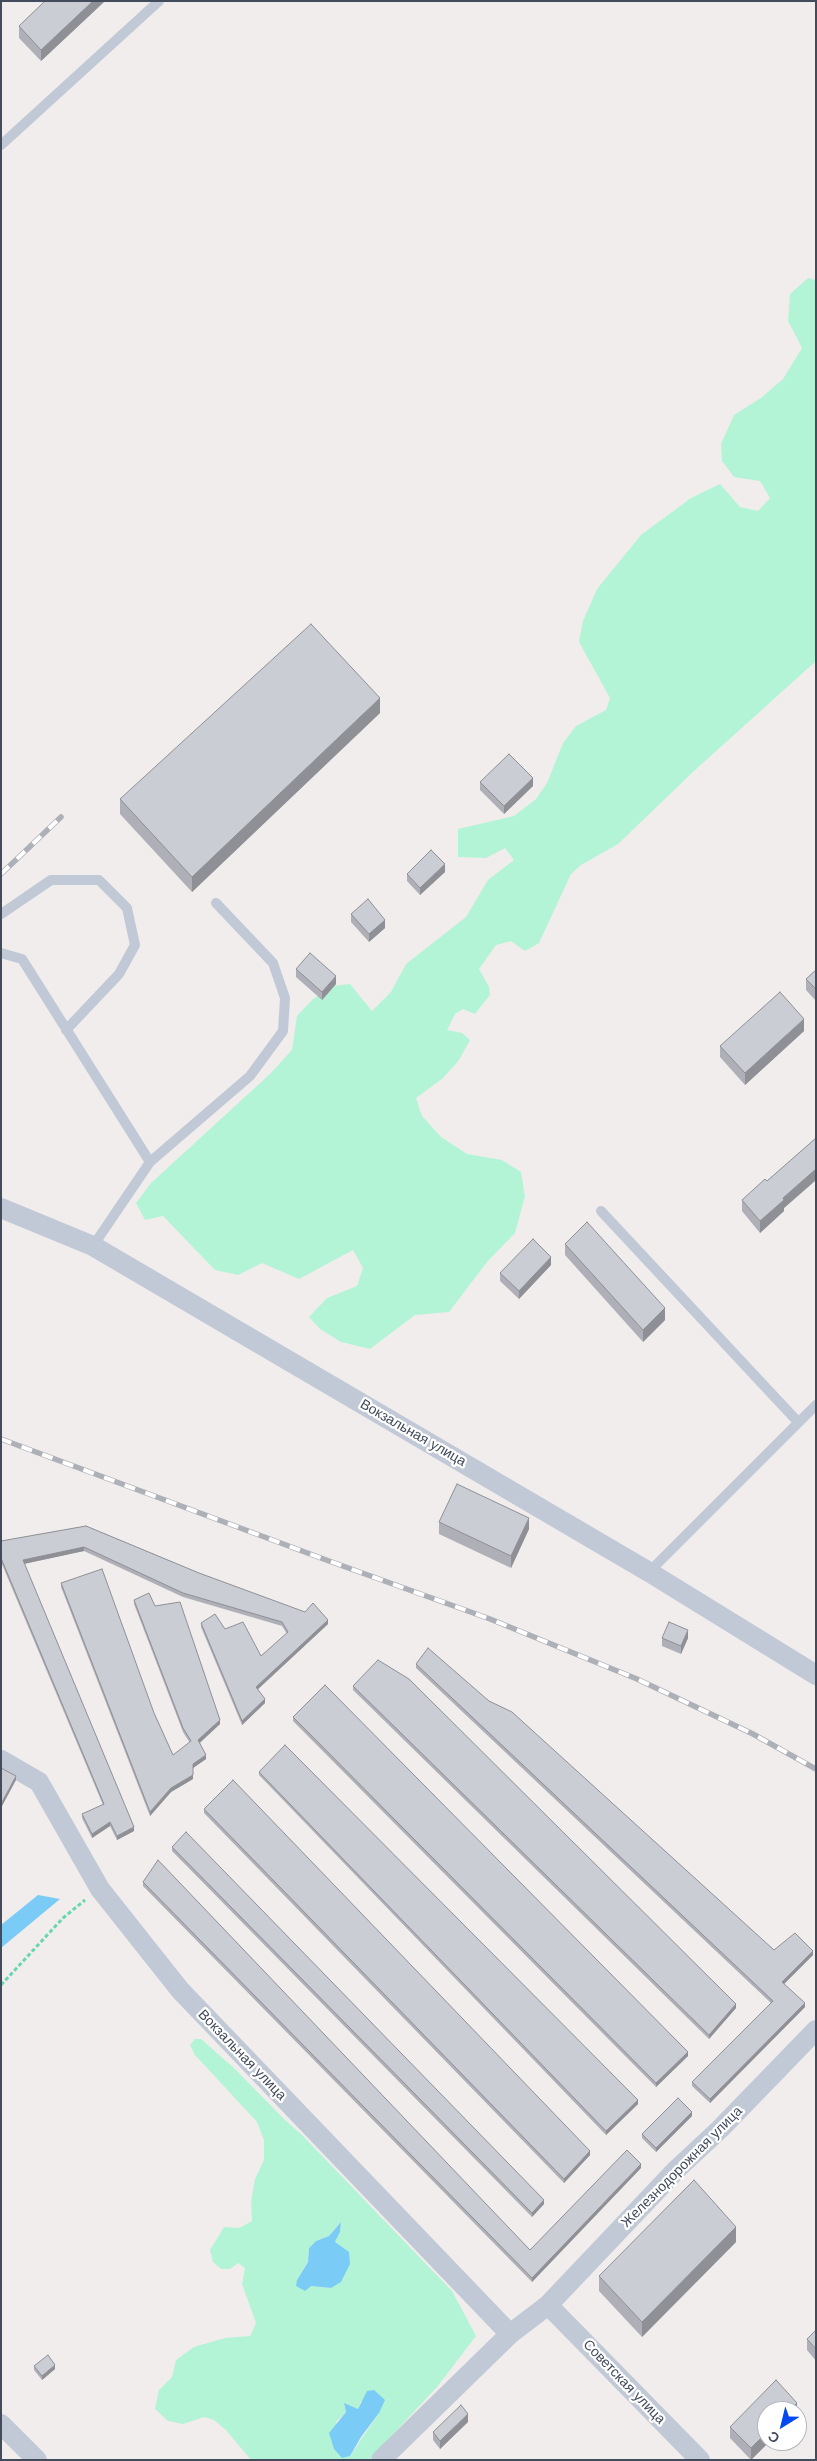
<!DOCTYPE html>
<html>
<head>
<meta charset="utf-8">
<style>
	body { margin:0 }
	#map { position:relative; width:817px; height:2461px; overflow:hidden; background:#f0edec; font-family:"Work Sans",sans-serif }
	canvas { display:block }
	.frame { position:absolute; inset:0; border:2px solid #434c5c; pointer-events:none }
	.north { position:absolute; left:757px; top:2401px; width:50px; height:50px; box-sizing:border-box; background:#fff; border:1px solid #b4b7be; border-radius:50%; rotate:216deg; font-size:14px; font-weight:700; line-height:20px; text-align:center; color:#434c5c }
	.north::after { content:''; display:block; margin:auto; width:18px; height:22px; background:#0349f3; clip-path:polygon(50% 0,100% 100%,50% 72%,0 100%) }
</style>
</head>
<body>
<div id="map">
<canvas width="817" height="2461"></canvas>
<div class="frame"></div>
<div class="north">С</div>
</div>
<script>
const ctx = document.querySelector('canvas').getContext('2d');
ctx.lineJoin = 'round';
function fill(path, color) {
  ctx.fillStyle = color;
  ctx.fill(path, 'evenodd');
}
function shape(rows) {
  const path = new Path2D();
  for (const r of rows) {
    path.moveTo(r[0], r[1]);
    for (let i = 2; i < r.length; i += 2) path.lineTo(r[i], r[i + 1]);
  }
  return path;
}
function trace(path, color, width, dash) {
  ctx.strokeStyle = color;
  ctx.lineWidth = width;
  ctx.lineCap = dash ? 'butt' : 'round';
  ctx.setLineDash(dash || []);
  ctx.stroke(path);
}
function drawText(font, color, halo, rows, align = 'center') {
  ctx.font = font + ' "Work Sans",sans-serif';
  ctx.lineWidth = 4.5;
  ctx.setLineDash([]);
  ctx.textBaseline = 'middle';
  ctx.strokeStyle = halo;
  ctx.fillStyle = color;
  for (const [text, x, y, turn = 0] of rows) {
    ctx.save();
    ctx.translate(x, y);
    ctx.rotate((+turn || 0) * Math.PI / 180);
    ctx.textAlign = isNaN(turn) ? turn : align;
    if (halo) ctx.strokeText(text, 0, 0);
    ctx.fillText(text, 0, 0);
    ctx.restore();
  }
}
const green = shape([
	[808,278,816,280,816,661,694,771,618,844,581,865,571,874,539,943,525,951,511,941,496,945,479,969,489,987,490,995,475,1014,463,1009,455,1014,447,1030,462,1033,470,1040,459,1060,443,1078,416,1098,422,1116,441,1137,467,1154,502,1160,521,1172,525,1196,515,1233,487,1262,449,1312,415,1315,370,1349,341,1342,320,1329,309,1317,327,1298,357,1286,363,1268,353,1250,299,1279,262,1263,238,1275,215,1270,163,1216,145,1220,136,1203,151,1183,270,1074,292,1050,297,1016,313,999,333,986,350,984,372,1011,391,992,406,964,466,917,488,880,514,860,505,848,486,858,458,857,458,829,514,816,536,799,547,783,563,743,576,726,606,710,610,698,579,642,583,621,597,589,641,535,691,498,720,484,740,507,758,511,770,498,760,481,734,477,722,461,721,444,734,415,761,398,783,379,802,348,788,321,790,294],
	[195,2039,201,2039,234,2068,284,2119,301,2134,452,2291,476,2336,437,2387,369,2460,251,2460,226,2430,214,2420,204,2417,183,2424,168,2421,155,2409,159,2390,172,2377,176,2360,194,2347,225,2338,250,2336,256,2323,242,2284,245,2268,238,2263,230,2269,221,2269,213,2262,210,2250,224,2227,239,2228,252,2221,251,2202,255,2179,264,2160,264,2140,257,2122,195,2055,190,2045],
	[341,2222,340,2232,335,2242,331,2288,311,2286,297,2280,308,2261,309,2248,316,2241,329,2236],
	[361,2401,379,2413,350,2456,336,2422,346,2412,344,2404,358,2409]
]);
const water = shape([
	[38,1895,60,1899,1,1948,1,1925],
	[341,2222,340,2232,335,2242,349,2252,350,2264,341,2282,331,2288,311,2286,305,2291,296,2286,297,2280,308,2262,309,2248,316,2241,329,2236],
	[374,2390,385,2400,379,2413,361,2437,350,2456,342,2458,334,2449,329,2433,346,2412,344,2403,358,2409,367,2391]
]);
const path = shape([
	[1,1985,63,1918,85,1900]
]);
const lane = shape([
	[1,145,159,1],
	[1,914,51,880,99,880,127,908,135,945,119,974,66,1030],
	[1,953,22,959,150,1162],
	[601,1211,798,1422],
	[93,1246,150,1162,250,1076,283,1031,285,998,273,963,216,903],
	[649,1572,816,1405]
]);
const street = shape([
	[1,1208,93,1246,649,1572,816,1675],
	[1,1760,39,1782,100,1889,180,1990,510,2334],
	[548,2305,700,2460],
	[1,2424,37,2460],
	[381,2460,510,2334,548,2305,677,2169,720,2129,816,2030]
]);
const rail = shape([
	[1,874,61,817],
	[1,1439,329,1561,490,1619,637,1679,753,1734,816,1769]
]);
const wall = shape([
	[45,1,105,1,41,61,19,38,19,26],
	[380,713,192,892,120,814,120,799],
	[480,782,533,786,504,814,480,790],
	[445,872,420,895,407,881,407,874],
	[351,914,385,928,369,942,351,922],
	[296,969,336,984,322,1000,296,977],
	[816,970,816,1001,806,990,806,979],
	[804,1031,745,1085,720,1057,720,1046],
	[816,1138,816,1180,784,1208,784,1211,760,1233,742,1211,742,1200,767,1181],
	[565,1244,665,1320,643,1342,565,1255],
	[551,1265,519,1299,500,1281,500,1273],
	[439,1522,529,1529,511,1568,439,1534],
	[86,1526,199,1573,328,1624,258,1689,265,1703,242,1725,201,1627,201,1623,225,1629,261,1656,287,1634,282,1626,183,1597,84,1551,24,1564,134,1831,117,1840,110,1826,92,1838,82,1818,82,1814,103,1805,1,1562,1,1541],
	[61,1583,154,1713,173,1755,190,1743,183,1732,134,1604,134,1600,155,1606,220,1724,200,1743,206,1759,193,1768,193,1779,171,1792,150,1816,61,1587],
	[662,1638,688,1638,681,1654,662,1646],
	[416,1664,774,1950,813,1955,784,1984,805,2007,710,2103,692,2086,692,2082,771,2003,416,1668],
	[353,1686,736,2008,709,2039,353,1690],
	[293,1717,688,2056,656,2087,293,1721],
	[259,1772,638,2104,606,2135,259,1775],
	[204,1809,590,2155,564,2183,204,1813],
	[172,1847,544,2204,532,2217,172,1851],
	[143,1882,530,2250,641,2168,532,2282,143,1886],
	[692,2116,656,2152,642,2138,642,2134],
	[736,2242,642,2337,599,2291,599,2276],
	[816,2330,816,2361,807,2350,807,2339],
	[34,2366,55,2369,42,2380,34,2370],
	[797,2411,767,2441,770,2441,751,2460,730,2438,730,2427],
	[468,2422,440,2449,433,2440,433,2432]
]);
const shadedWall = shape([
	[93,1,105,1,41,61,41,50],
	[380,698,380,713,192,892,192,877],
	[533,778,533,786,504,814,504,806],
	[445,864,445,872,420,895,420,888],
	[385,920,385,928,369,942,369,934],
	[336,976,336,984,322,1000,322,992],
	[804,1019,804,1031,745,1085,745,1073],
	[816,1169,816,1180,784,1208,784,1211,760,1233,760,1221,783,1198],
	[551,1257,551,1265,519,1299,519,1291],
	[665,1308,665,1320,643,1342,643,1330],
	[529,1518,529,1529,511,1568,511,1556],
	[84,1547,84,1551,23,1564,23,1560],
	[328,1620,328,1624,256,1691,256,1687],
	[688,1630,688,1638,681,1654,681,1646],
	[265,1699,265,1703,242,1725,242,1721],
	[220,1720,220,1724,198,1744,198,1740],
	[206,1755,206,1759,193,1768,193,1764],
	[193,1775,193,1779,171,1792,150,1816,150,1812,171,1788],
	[16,1776,16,1780,1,1808,1,1804],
	[110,1822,110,1826,92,1838,92,1834],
	[134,1827,134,1831,117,1840,117,1836],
	[813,1951,813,1955,782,1986,782,1982],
	[805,2003,805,2007,710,2103,710,2099],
	[736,2004,736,2008,709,2039,709,2035],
	[688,2052,688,2056,656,2087,656,2083],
	[638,2100,638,2104,606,2135,606,2131],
	[692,2112,692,2116,656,2152,656,2148],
	[590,2151,590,2155,564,2183,564,2179],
	[641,2164,641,2168,532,2282,532,2278],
	[544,2200,544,2204,532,2217,532,2213],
	[736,2227,736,2242,642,2337,642,2322],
	[55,2365,55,2369,42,2380,42,2376],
	[797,2403,797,2411,789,2411],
	[468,2414,468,2422,440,2449,440,2441],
	[767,2432,767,2441,770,2441,751,2460,751,2448]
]);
const building = shape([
	[45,1,93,1,41,50,19,26,45,1],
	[311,624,380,698,192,877,120,799,311,624],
	[509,754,533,778,504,806,480,782,509,754],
	[431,850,445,864,420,888,407,874,431,850],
	[368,899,385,920,369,934,351,914,368,899],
	[310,953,336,976,322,992,296,969,310,953],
	[816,970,816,989,806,979,816,970],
	[780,992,804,1019,745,1073,720,1046,780,992],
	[816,1138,816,1169,783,1198,784,1200,760,1221,742,1200,765,1179,767,1181,816,1138],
	[587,1222,665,1308,643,1330,565,1244,587,1222],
	[533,1239,551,1257,519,1291,500,1273,533,1239],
	[457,1484,529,1518,511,1556,439,1522,457,1484],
	[86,1526,199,1573,305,1612,313,1603,328,1620,256,1687,265,1699,242,1721,201,1623,215,1614,225,1629,243,1622,261,1656,288,1632,282,1622,183,1593,84,1547,23,1560,134,1827,117,1836,110,1822,92,1834,82,1814,104,1804,1,1558,1,1541,86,1526],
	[102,1569,154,1713,173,1755,191,1741,183,1728,134,1600,149,1593,155,1606,180,1602,220,1720,198,1740,206,1755,193,1764,193,1775,171,1788,150,1812,61,1583,102,1569],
	[669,1622,688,1630,681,1646,662,1638,669,1622],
	[428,1648,489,1701,512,1712,774,1950,795,1933,813,1951,782,1982,805,2003,710,2099,692,2082,773,2001,416,1664,428,1648],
	[378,1660,409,1679,736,2004,709,2035,353,1686,378,1660],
	[325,1685,688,2052,656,2083,293,1717,325,1685],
	[285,1745,638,2100,606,2131,259,1772,285,1745],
	[1,1768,16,1776,1,1804,1,1768],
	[233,1780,590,2151,564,2179,204,1809,233,1780],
	[186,1832,544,2200,532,2213,172,1847,186,1832],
	[158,1860,530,2250,627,2150,641,2164,532,2278,143,1882,158,1860],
	[678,2098,692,2112,656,2148,642,2134,678,2098],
	[694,2180,736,2227,642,2322,599,2276,694,2180],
	[816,2330,816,2349,807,2339,816,2330],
	[48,2355,55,2365,42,2376,34,2366,48,2355],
	[776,2380,797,2403,789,2411,767,2411,767,2432,751,2448,730,2427,776,2380],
	[461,2405,468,2414,440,2441,433,2432,461,2405]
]);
const streetNames = [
	["Вокзальная улица",413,1433,30],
	["Вокзальная улица",242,2055,46],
	["Железнодорожная улица",682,2167,-45],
	["Советская улица",624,2382,46]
];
fill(green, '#b4f4d6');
fill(water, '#7bcbf7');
trace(path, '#68d6b0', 3, [4, 2.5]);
trace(lane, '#c1c9d6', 10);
trace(street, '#c1c9d6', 20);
trace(rail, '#aeb0b8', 5.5);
trace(rail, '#fff', 4, [11]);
fill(wall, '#afb0b7');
fill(shadedWall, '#8e9095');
fill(building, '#cbcdd5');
trace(building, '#8e9095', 1);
drawText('14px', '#434c5c', '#fff', streetNames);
</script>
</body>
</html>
